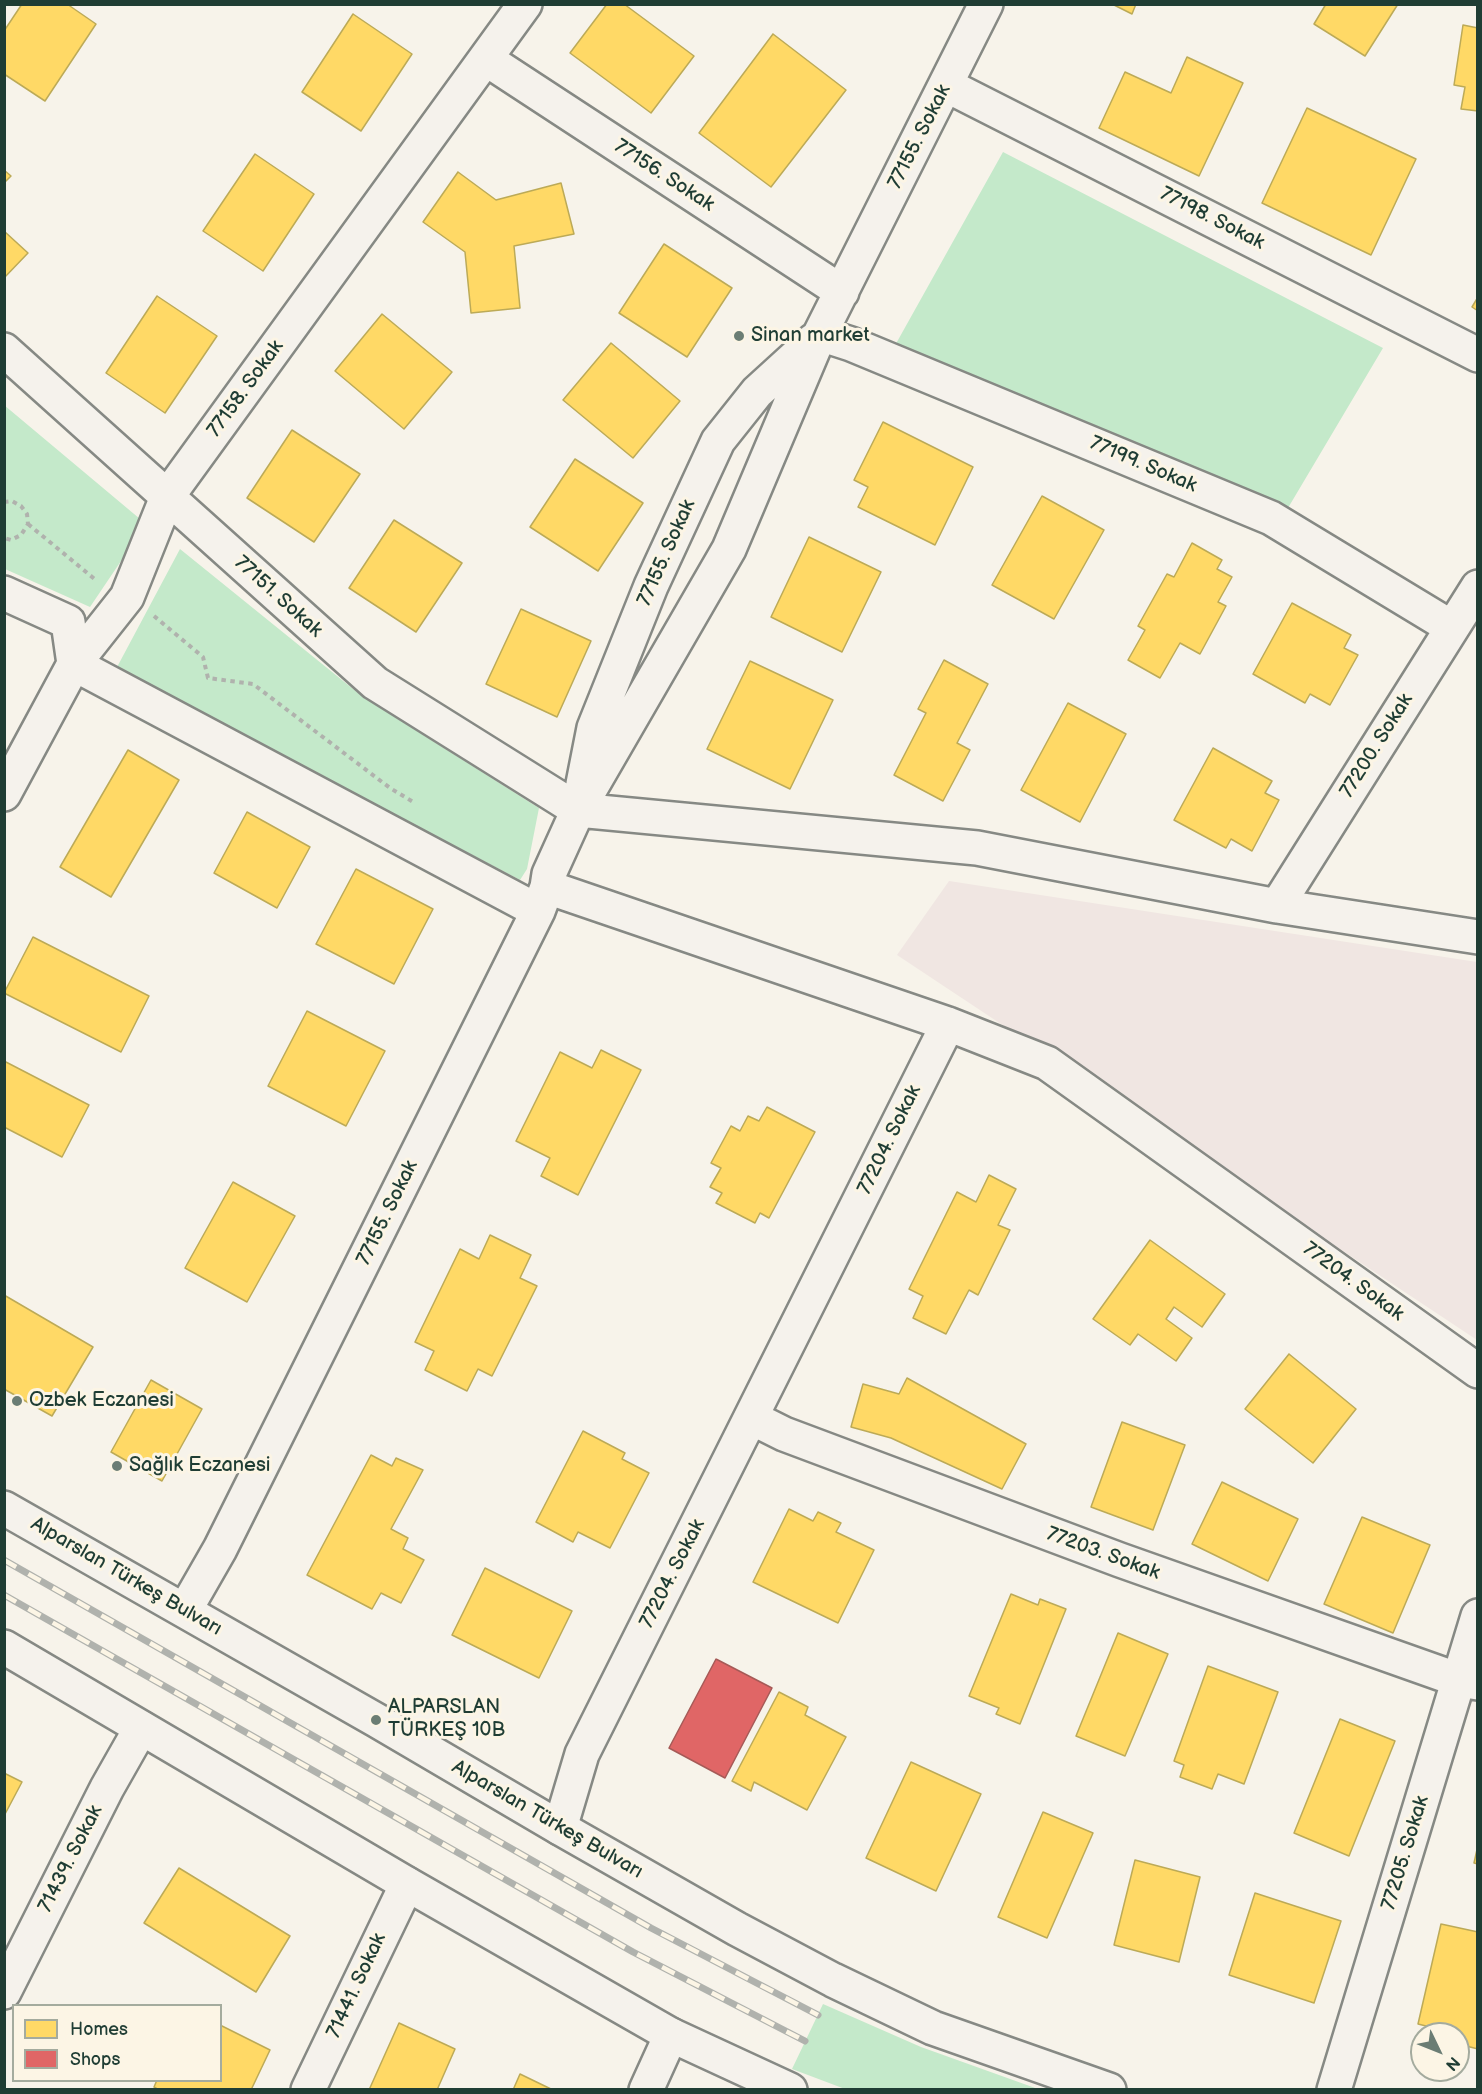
<!DOCTYPE html>
<html>
<head>
<meta charset="utf-8">
<style>
	body { margin:0 }
	#map { position:relative; width:1482px; height:2094px; overflow:hidden; background:#f7f3ea; font-family:"Balsamiq Sans",sans-serif }
	canvas { display:block }
	.frame { position:absolute; inset:0; border:6px solid #1f3d34; pointer-events:none }
	.legend { position:absolute; left:12px; top:2004px; width:210px; height:78px; box-sizing:border-box; background:#fcf5e5; border:2px solid #a4ab9e; margin:0; padding:8px 10px; list-style:none; font-size:18px; color:#1f3d34 }
	.legend li { display:flex; align-items:center; gap:12px; height:30px }
	.legend b { width:30px; border:2px solid #a4ab9e }
	.north { position:absolute; left:1410px; top:2022px; width:60px; height:60px; box-sizing:border-box; background:#fcf5e5; border:2px solid #a4ab9e; border-radius:50%; rotate:133deg; font-size:16px; font-weight:700; line-height:24px; text-align:center; color:#1f3d34 }
	.north::after { content:''; display:block; margin:auto; width:21px; height:27px; background:#6b7d74; clip-path:polygon(50% 0,100% 100%,50% 72%,0 100%) }
</style>
</head>
<body>
<div id="map">
<canvas width="1482" height="2094"></canvas>
<div class="frame"></div>
<ul class="legend">
<li><b style="height:16px;background:#ffd966"></b>Homes</li>
<li><b style="height:16px;background:#e06666"></b>Shops</li>
</ul>
<div class="north">N</div>
</div>
<script>
const ctx = document.querySelector('canvas').getContext('2d');
ctx.lineJoin = 'round';
function fill(path, color) {
  ctx.fillStyle = color;
  ctx.fill(path, 'evenodd');
}
function shape(rows) {
  const path = new Path2D();
  for (const r of rows) {
    path.moveTo(r[0], r[1]);
    for (let i = 2; i < r.length; i += 2) path.lineTo(r[i], r[i + 1]);
  }
  return path;
}
function trace(path, color, width, dash) {
  ctx.strokeStyle = color;
  ctx.lineWidth = width;
  ctx.lineCap = dash ? 'butt' : 'round';
  ctx.setLineDash(dash || []);
  ctx.stroke(path);
}
function drawText(font, color, halo, rows, align = 'center') {
  ctx.font = font + ' "Balsamiq Sans",sans-serif';
  ctx.lineWidth = 6;
  ctx.setLineDash([]);
  ctx.textBaseline = 'middle';
  ctx.strokeStyle = halo;
  ctx.fillStyle = color;
  for (const [text, x, y, turn = 0] of rows) {
    ctx.save();
    ctx.translate(x, y);
    ctx.rotate((+turn || 0) * Math.PI / 180);
    ctx.textAlign = isNaN(turn) ? turn : align;
    if (halo) ctx.strokeText(text, 0, 0);
    ctx.fillText(text, 0, 0);
    ctx.restore();
  }
}
const built = shape([
	[949,881,1477,962,1477,1340,897,955]
]);
const green = shape([
	[1003,152,1383,348,1285,513,893,349],
	[4,405,146,524,90,607,5,569],
	[180,549,363,697,539,808,527,869,520,880,116,669],
	[823,2004,921,2047,1038,2089,845,2089,792,2069]
]);
const homes = shape([
	[22,4,67,4,96,24,45,101,4,74,4,31,22,4],
	[607,4,624,4,694,56,651,113,570,53,607,4],
	[1112,4,1136,4,1132,14,1112,4],
	[1326,4,1398,4,1365,56,1314,24,1326,4],
	[353,14,412,54,361,131,302,92,353,14],
	[1463,25,1478,28,1478,111,1461,109,1465,87,1454,85,1463,25],
	[773,34,846,90,771,187,699,133,773,34],
	[1187,57,1243,83,1199,176,1099,128,1125,72,1171,93,1187,57],
	[1307,108,1416,159,1371,255,1262,203,1307,108],
	[255,154,314,194,263,271,203,231,255,154],
	[4,170,11,176,4,183,4,170],
	[458,172,496,200,561,183,574,234,514,246,520,308,471,313,465,252,423,222,458,172],
	[4,231,28,253,4,278,4,231],
	[664,244,732,288,687,357,619,313,664,244],
	[157,296,217,336,165,413,106,373,157,296],
	[1478,297,1478,311,1472,307,1478,297],
	[382,314,452,372,404,429,335,371,382,314],
	[611,343,680,401,633,458,563,400,611,343],
	[883,422,973,467,935,545,858,507,868,487,854,480,883,422],
	[292,430,360,474,314,542,247,498,292,430],
	[575,459,643,503,598,571,530,527,575,459],
	[1042,496,1104,530,1054,619,992,585,1042,496],
	[394,520,462,563,416,632,349,588,394,520],
	[809,537,881,572,842,652,771,617,809,537],
	[1192,543,1222,560,1217,569,1232,577,1218,602,1226,606,1200,654,1180,643,1160,678,1128,660,1145,630,1138,626,1167,574,1174,577,1192,543],
	[1292,603,1351,635,1344,648,1358,655,1330,705,1310,694,1305,703,1253,674,1292,603],
	[521,609,591,641,557,717,486,684,521,609],
	[944,660,988,684,957,743,970,750,943,801,894,775,926,713,918,709,944,660],
	[750,661,833,700,790,789,707,749,750,661],
	[1068,703,1126,734,1080,822,1021,790,1068,703],
	[1213,748,1272,781,1265,793,1279,800,1252,851,1231,839,1226,848,1174,820,1213,748],
	[128,750,179,780,111,897,60,867,128,750],
	[247,812,310,847,277,908,214,873,247,812],
	[356,869,433,909,394,984,316,944,356,869],
	[33,937,149,996,121,1052,4,993,33,937],
	[307,1011,385,1051,346,1126,268,1086,307,1011],
	[601,1050,641,1070,578,1195,541,1176,550,1158,516,1141,560,1052,592,1068,601,1050],
	[4,1061,89,1105,62,1157,4,1127,4,1061],
	[767,1107,815,1132,769,1218,760,1213,755,1223,716,1203,722,1193,710,1187,721,1168,711,1163,731,1126,740,1131,748,1116,759,1121,767,1107],
	[989,1175,1016,1189,998,1225,1010,1230,978,1295,969,1290,946,1334,913,1318,923,1296,909,1289,957,1192,976,1202,989,1175],
	[233,1182,295,1216,247,1302,185,1268,233,1182],
	[490,1235,531,1255,520,1278,537,1286,492,1376,478,1369,467,1391,425,1370,434,1351,415,1342,460,1249,479,1259,490,1235],
	[1150,1240,1225,1294,1202,1327,1174,1307,1166,1319,1192,1338,1176,1361,1138,1334,1130,1345,1093,1319,1150,1240],
	[4,1295,93,1347,52,1416,4,1389,4,1295],
	[1289,1354,1356,1409,1313,1463,1245,1409,1289,1354],
	[907,1378,1026,1444,1002,1489,891,1438,851,1427,863,1384,899,1394,907,1378],
	[151,1380,202,1409,162,1481,111,1452,151,1380],
	[1122,1422,1185,1445,1153,1530,1091,1507,1122,1422],
	[583,1431,625,1453,622,1459,649,1473,610,1548,578,1532,573,1542,536,1522,583,1431],
	[371,1455,392,1466,396,1458,423,1470,391,1529,408,1538,403,1549,424,1560,401,1603,381,1593,372,1609,307,1575,371,1455],
	[1222,1482,1298,1519,1268,1581,1192,1544,1222,1482],
	[789,1509,813,1521,818,1512,841,1523,836,1532,874,1550,838,1623,753,1582,789,1509],
	[1362,1517,1430,1545,1393,1633,1324,1604,1362,1517],
	[485,1568,572,1611,539,1678,452,1635,485,1568],
	[1011,1594,1038,1605,1040,1599,1066,1609,1020,1724,996,1714,999,1708,969,1696,1011,1594],
	[1118,1633,1168,1654,1125,1756,1076,1736,1118,1633],
	[1208,1666,1278,1692,1244,1784,1218,1774,1212,1789,1180,1777,1184,1765,1174,1761,1208,1666],
	[779,1692,808,1707,805,1715,846,1737,807,1810,754,1782,751,1791,732,1781,779,1692],
	[1340,1719,1395,1741,1349,1856,1294,1833,1340,1719],
	[911,1762,981,1794,936,1891,866,1858,911,1762],
	[4,1773,22,1782,4,1816,4,1773],
	[1043,1812,1093,1833,1047,1938,998,1917,1043,1812],
	[1478,1845,1478,1864,1474,1863,1478,1845],
	[1135,1860,1200,1877,1179,1962,1114,1945,1135,1860],
	[179,1868,290,1936,256,1992,144,1923,179,1868],
	[1255,1893,1341,1921,1314,2003,1229,1975,1255,1893],
	[1441,1924,1478,1932,1478,2049,1458,2044,1458,2034,1418,2024,1441,1924],
	[399,2023,455,2049,437,2090,369,2090,399,2023],
	[220,2025,270,2050,251,2090,159,2090,154,2087,157,2080,220,2080,220,2025],
	[520,2074,553,2090,513,2090,520,2074]
]);
const shops = shape([
	[716,1659,772,1688,725,1778,669,1748,716,1659]
]);
const path = shape([
	[4,502,12,501,21,506,27,514,28,524,21,535,11,540,4,538],
	[28,524,97,581],
	[154,616,203,657,208,678,253,684,390,788,415,803]
]);
const minor = shape([
	[486,59,842,292],
	[946,85,1478,355],
	[820,334,851,344,1271,518,1451,627],
	[4,350,375,683,578,810,977,848,1277,906,1478,937],
	[4,593,68,622,74,664,538,911],
	[583,784,594,728,651,586,718,441,757,392,814,340],
	[4,794,74,664,127,597,167,497,525,4],
	[547,887,948,1024,1047,1063,1478,1371],
	[1277,906,1478,587],
	[752,1418,784,1434,1120,1560,1459,1680,1478,1683],
	[185,1610,220,1549,538,911,547,887,549,874,578,810,729,549,820,334,986,4],
	[560,1828,582,1754,948,1024],
	[4,1992,107,1788,141,1728],
	[308,2090,407,1884],
	[646,2090,671,2035],
	[1334,2090,1478,1616]
]);
const major = shape([
	[4,1508,376,1720,560,1828,737,1929,833,1980,933,2028,1109,2090],
	[4,1647,407,1884,671,2035,790,2090]
]);
const rail = shape([
	[4,1560,651,1928,818,2015],
	[4,1595,633,1952,805,2041]
]);
const markers = [
	[739,336,6,"#6b7d74"],
	[17,1401,6,"#6b7d74"],
	[117,1466,6,"#6b7d74"],
	[376,1720,6,"#6b7d74"]
];
const streetNames = [
	["77155. Sokak",920,137,-63],
	["77156. Sokak",664,176,33],
	["77198. Sokak",1212,219,27],
	["77158. Sokak",246,389,-54],
	["77199. Sokak",1143,465,23],
	["77155. Sokak",667,553,-66],
	["77151. Sokak",278,597,42],
	["77200. Sokak",1377,746,-58],
	["77204. Sokak",890,1140,-64],
	["77155. Sokak",388,1213,-64],
	["77204. Sokak",1353,1282,36],
	["77203. Sokak",1103,1554,20],
	["77204. Sokak",673,1574,-63],
	["Alparslan Türkeş Bulvarı",126,1577,30],
	["Alparslan Türkeş Bulvarı",547,1820,30],
	["77205. Sokak",1406,1853,-73],
	["71439. Sokak",71,1859,-63],
	["71441. Sokak",357,1986,-65]
];
const poiNames = [
	["Sinan market",751,336],
	["Ozbek Eczanesi",29,1401],
	["Sağlık Eczanesi",129,1466],
	["ALPARSLAN",388,1708],
	["TÜRKEŞ 10B",388,1731]
];
fill(built, '#f0e6e2');
fill(green, '#c4e9ca');
fill(homes, '#ffd966');
trace(homes, '#bcaa57', 1.5);
fill(shops, '#e06666');
trace(shops, '#a65a57', 1.5);
trace(minor, '#868984', 38);
trace(major, '#868984', 38);
trace(path, '#b0b2ad', 4, [4.5, 4.5]);
trace(minor, '#f5f2ec', 33);
trace(major, '#f5f2ec', 33);
trace(rail, '#b0b2ad', 7);
trace(rail, '#fcf5e5', 4.5, [14]);
for (const [x, y, r, color] of markers) {
  const dot = new Path2D();
  dot.arc(x, y, r, 0, 2 * Math.PI);
  ctx.fillStyle = color;
  ctx.fill(dot);
  trace(dot, '#fcf5e5', 2);
}
drawText('20px', '#1f3d34', '#fcf5e5', streetNames);
drawText('20px', '#1f3d34', '#fcf5e5', poiNames, 'left');
</script>
</body>
</html>
